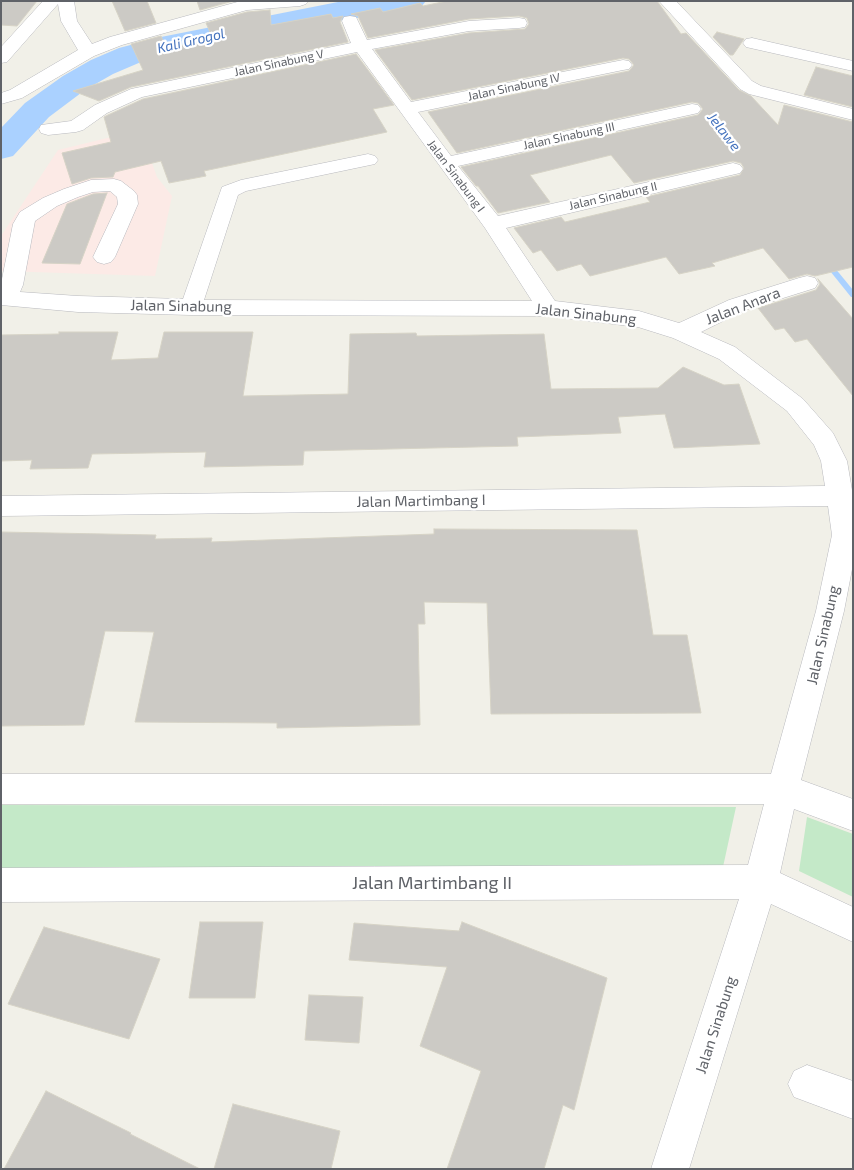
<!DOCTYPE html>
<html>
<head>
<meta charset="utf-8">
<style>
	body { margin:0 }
	#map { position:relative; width:854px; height:1170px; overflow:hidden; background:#f1f0e8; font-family:"Exo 2",sans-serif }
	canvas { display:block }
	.frame { position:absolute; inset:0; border:2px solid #5f6268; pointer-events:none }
</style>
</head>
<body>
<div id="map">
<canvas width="854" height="1170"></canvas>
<div class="frame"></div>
</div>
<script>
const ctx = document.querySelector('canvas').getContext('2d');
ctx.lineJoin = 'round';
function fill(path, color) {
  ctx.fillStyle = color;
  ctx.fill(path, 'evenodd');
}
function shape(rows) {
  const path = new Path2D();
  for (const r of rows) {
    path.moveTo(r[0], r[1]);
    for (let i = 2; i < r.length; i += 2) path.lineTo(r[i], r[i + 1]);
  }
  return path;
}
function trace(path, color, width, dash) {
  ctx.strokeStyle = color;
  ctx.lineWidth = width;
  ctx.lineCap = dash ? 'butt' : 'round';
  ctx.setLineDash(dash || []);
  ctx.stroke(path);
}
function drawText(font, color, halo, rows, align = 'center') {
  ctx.font = font + ' "Exo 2",sans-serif';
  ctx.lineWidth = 4.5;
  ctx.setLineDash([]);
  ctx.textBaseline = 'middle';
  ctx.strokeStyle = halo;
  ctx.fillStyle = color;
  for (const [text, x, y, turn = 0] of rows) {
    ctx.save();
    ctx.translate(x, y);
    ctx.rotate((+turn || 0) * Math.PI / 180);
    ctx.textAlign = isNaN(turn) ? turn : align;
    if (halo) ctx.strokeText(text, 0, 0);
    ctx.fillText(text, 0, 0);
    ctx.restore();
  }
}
const medical = shape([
	[140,130,157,177,172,196,155,276,1,271,1,236,58,150]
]);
const green = shape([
	[1,805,736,807,723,867,1,871],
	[807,817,853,834,853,897,799,871]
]);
const stream = shape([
	[826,262,830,262,853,290,853,297,851,297,826,266,826,262]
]);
const river = shape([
	[343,1,426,1,421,7,411,10,310,25,275,34,166,54,141,62,113,74,85,90,49,117,13,156,1,159,1,128,25,103,63,76,91,60,119,48,161,37,343,1]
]);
const building = shape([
	[1,1,37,1,17,26,1,25,1,1],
	[112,1,147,1,156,23,125,31,112,1],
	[197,1,233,1,200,10,197,1],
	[447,1,657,1,681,34,686,33,739,90,751,96,778,125,784,105,853,122,853,267,815,276,807,274,789,279,763,248,712,263,715,266,679,274,666,257,590,276,581,264,557,271,541,250,533,253,514,228,561,217,565,222,650,202,646,197,740,175,744,168,741,163,733,161,634,183,611,155,530,175,550,202,498,213,478,186,476,186,461,167,698,115,703,109,698,103,692,102,457,153,428,112,629,71,634,65,629,59,623,58,412,100,375,50,469,33,525,29,529,24,527,18,519,16,469,19,368,38,358,16,351,14,380,8,383,12,420,3,423,6,447,1],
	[270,10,271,25,331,14,333,18,343,16,340,22,348,42,131,87,99,101,73,91,143,70,131,44,161,36,166,48,213,39,206,23,247,12,270,10],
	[717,32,744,39,733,55,730,55,713,37,717,32],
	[356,54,394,105,373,109,387,132,204,171,206,176,169,183,161,161,115,172,113,177,91,178,72,184,62,153,111,142,104,117,108,115,143,99,356,54],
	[816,67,853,76,853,107,804,95,816,67],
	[107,193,80,264,42,263,67,204,93,194,107,193],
	[818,279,853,319,853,396,807,339,795,342,784,328,775,330,758,308,816,290,820,284,818,279],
	[59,332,118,332,111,360,158,358,164,332,253,332,243,396,348,394,350,334,416,333,417,336,544,334,551,389,658,388,683,367,724,385,739,384,760,444,674,448,665,414,618,417,621,433,517,437,518,446,304,451,303,465,204,467,206,452,92,454,88,468,30,469,32,460,1,461,1,335,59,334,59,332],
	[434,529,637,530,653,635,687,635,701,713,491,714,487,603,424,602,425,624,418,624,420,725,277,728,277,723,135,722,154,632,105,631,84,725,1,726,1,532,156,535,155,539,212,538,211,542,434,534,434,529],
	[200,922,263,922,255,998,189,998,200,922],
	[462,922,607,978,574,1110,563,1105,544,1169,447,1169,481,1071,420,1046,447,967,349,960,354,923,459,931,462,922],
	[44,927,160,959,129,1039,8,1004,44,927],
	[309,995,363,997,359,1043,305,1040,309,995],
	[46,1091,131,1133,130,1134,200,1169,4,1169,46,1091],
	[233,1104,340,1131,331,1169,214,1169,233,1104]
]);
const minor = shape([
	[43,1,74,1,77,21,92,44,110,37,241,1,308,1,306,4,300,6,247,10,122,45,94,56,22,98,1,104,1,93,10,90,78,50,61,21,58,4,7,62,1,63,1,47,43,1],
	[659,1,676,1,752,81,761,86,853,109,853,120,749,94,740,89,659,1],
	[350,16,356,17,367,40,469,21,519,18,525,19,527,23,525,27,519,28,469,31,372,49,411,102,623,60,629,61,632,65,629,69,623,70,418,112,451,156,692,104,698,105,701,109,698,113,458,166,498,216,733,163,740,165,743,169,740,173,506,228,555,301,639,311,679,323,729,300,799,278,807,276,815,278,818,283,815,288,745,310,701,332,735,347,803,399,833,433,847,461,853,496,853,564,844,611,801,780,853,799,853,831,794,809,780,873,853,907,853,942,771,904,689,1169,651,1169,739,899,1,902,1,868,748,865,764,804,1,804,1,774,771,774,816,611,832,535,828,506,1,516,1,496,825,486,821,461,814,445,787,411,719,359,673,338,638,327,548,316,191,315,78,312,1,305,1,284,13,224,20,212,43,198,64,189,91,180,114,179,121,181,134,191,137,195,138,204,115,257,111,262,104,264,97,262,93,257,118,204,117,197,110,191,93,192,78,197,57,206,35,221,23,285,20,292,78,296,183,299,222,187,241,180,368,154,375,156,378,160,375,164,246,191,238,195,204,300,532,301,485,228,357,52,142,97,107,113,83,130,76,132,48,135,41,133,39,129,41,125,71,121,95,105,131,89,351,43,342,21,344,17,350,16],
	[752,38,853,61,853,71,746,47,743,43,746,39,752,38],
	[807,1065,853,1081,853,1119,794,1097,788,1084,794,1071,807,1065]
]);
const farStreetnames = [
	["Jalan Sinabung V",279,63,-12],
	["Jalan Sinabung IV",514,87,-12],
	["Jalan Sinabung III",569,136,-12],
	["Jalan Sinabung I",456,176,53],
	["Jalan Sinabung II",613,196,-13]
];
const farWaternames = [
	["Kali Grogol",191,41,-13],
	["Jelawe",724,132,52]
];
const streetNames = [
	["Jalan Sinabung",181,306,1],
	["Jalan Anara",743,306,-21],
	["Jalan Sinabung",586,314,6],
	["Jalan Martimbang I",421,501,-1],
	["Jalan Sinabung",823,635,-77],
	["Jalan Sinabung",716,1025,-72]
];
const nearStreetnames = [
	["Jalan Martimbang II",432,883]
];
fill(medical, '#fceae6');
fill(green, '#c4e9c8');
fill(stream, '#aad1ff');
fill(river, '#aad1ff');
fill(building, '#cccac5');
trace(building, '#d6d3c6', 1);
trace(minor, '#b8b9be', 1);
fill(minor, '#fff');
drawText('12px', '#5f6268', '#fff', farStreetnames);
drawText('italic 14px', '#4573be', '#fff', farWaternames);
drawText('15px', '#5f6268', '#fff', streetNames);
drawText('18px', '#5f6268', '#fff', nearStreetnames);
</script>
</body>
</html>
